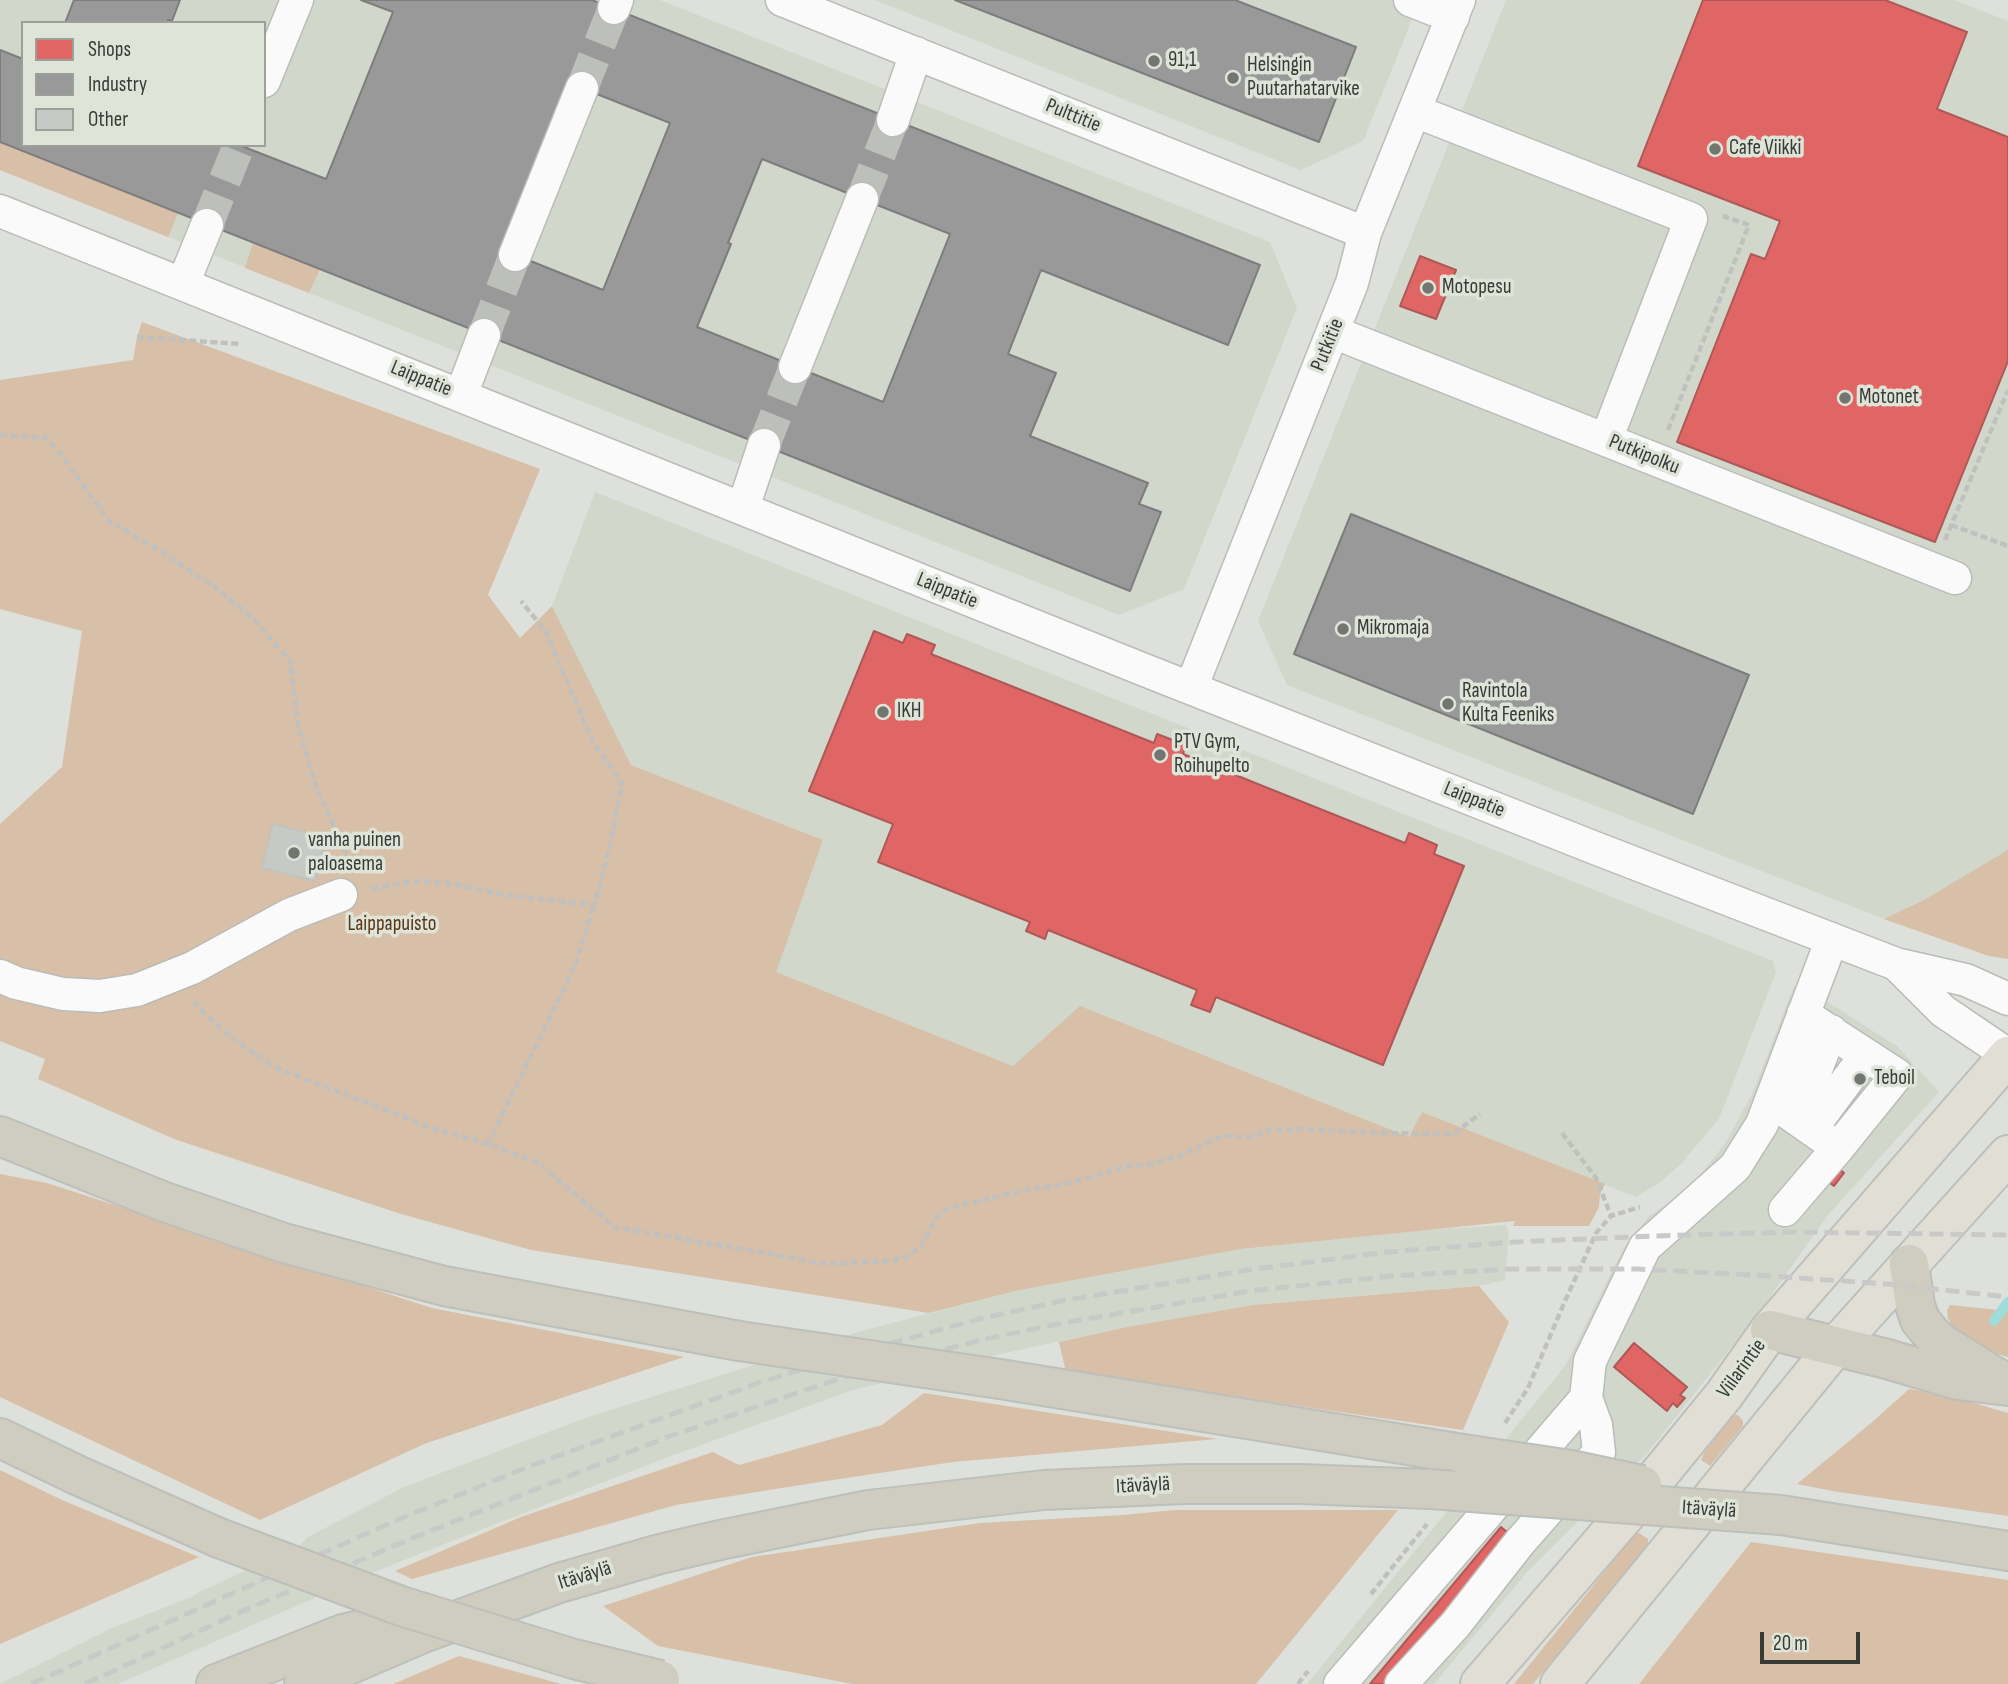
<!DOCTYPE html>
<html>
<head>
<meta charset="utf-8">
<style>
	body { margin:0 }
	#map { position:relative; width:2008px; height:1684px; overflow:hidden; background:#dee1db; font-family:"Sofia Sans Condensed",sans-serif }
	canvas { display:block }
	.legend { position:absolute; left:21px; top:21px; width:245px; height:126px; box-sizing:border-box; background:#dee4d8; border:2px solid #9ca098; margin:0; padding:9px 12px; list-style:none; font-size:21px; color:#393b37 }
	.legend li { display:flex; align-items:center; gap:14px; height:35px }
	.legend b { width:35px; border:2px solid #9ca098 }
	.scale { position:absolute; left:1760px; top:1632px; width:100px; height:32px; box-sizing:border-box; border:4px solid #393b37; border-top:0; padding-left:9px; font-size:21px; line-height:24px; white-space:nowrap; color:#393b37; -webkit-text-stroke:5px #dee4d8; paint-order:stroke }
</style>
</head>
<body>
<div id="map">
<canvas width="2008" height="1684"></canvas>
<ul class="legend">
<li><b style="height:19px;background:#e06666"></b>Shops</li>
<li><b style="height:19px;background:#999"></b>Industry</li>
<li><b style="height:19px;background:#c6cac6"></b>Other</li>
</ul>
<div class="scale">20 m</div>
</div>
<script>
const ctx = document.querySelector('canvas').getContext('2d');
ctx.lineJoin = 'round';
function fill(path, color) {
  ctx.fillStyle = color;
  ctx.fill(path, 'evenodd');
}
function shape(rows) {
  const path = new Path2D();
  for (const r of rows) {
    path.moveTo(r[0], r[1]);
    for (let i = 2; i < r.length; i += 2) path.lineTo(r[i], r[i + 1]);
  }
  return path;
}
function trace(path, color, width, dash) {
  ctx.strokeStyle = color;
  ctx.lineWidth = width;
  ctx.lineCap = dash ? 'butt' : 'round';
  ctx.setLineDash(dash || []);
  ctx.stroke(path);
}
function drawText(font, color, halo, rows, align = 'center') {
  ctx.font = font + ' "Sofia Sans Condensed",sans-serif';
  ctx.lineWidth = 7;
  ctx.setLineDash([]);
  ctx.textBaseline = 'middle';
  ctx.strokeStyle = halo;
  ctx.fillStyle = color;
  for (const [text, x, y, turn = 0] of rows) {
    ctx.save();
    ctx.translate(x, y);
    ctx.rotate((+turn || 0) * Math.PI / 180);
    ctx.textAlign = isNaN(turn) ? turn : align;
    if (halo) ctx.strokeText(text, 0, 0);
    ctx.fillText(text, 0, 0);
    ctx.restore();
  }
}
const built = shape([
	[0,0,660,0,1270,242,1297,308,1184,589,1119,615,0,170],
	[23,23,264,23,264,145,23,145],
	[875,0,1420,0,1363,141,1301,170],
	[1506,0,1955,0,2008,21,2008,959,1989,956,1884,919,1287,685,1258,621],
	[595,492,1773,961,1776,972,1719,1119,1681,1164,1659,1183,1636,1197,1422,1112,1410,1137,1013,1066,775,972,823,840,631,765,552,606],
	[1794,986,1815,994,1898,1047,1939,1092,1828,1215,1758,1314,1648,1452,1528,1571,1434,1684,1307,1684,1565,1366,1623,1249,1649,1216,1691,1187,1726,1142,1753,1092],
	[1506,1225,1509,1233,1505,1280,1479,1286,1253,1305,1127,1327,1005,1353,853,1390,671,1456,452,1541,374,1572,118,1684,0,1684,112,1628,189,1598,201,1591,299,1546,308,1537,404,1487,585,1418,865,1330,1015,1291,1241,1249,1425,1230]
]);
const green = shape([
	[0,142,178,213,168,237,0,170],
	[253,243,320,269,309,293,245,268],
	[142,322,540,469,488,595,520,638,552,606,631,765,823,840,776,972,1013,1066,1080,1006,1409,1137,1422,1112,1605,1184,1600,1194,1599,1207,1589,1226,1513,1226,1515,1221,1241,1249,1015,1291,929,1313,531,1250,401,1214,174,1139,38,1079,45,1059,0,1041,0,824,62,767,82,631,0,609,0,380,133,360,137,337],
	[2008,850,2008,959,1989,956,1884,919,1924,900],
	[0,1174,47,1183,432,1308,684,1357,424,1444,260,1520,0,1397],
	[1479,1286,1509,1322,1463,1430,1066,1372,1059,1342,1127,1327,1253,1305],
	[1950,1305,2008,1311,2008,1357,1985,1350,1955,1332,1948,1319,1947,1310],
	[1909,1389,1950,1396,2008,1413,2008,1516,1838,1492,1797,1484,1871,1423],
	[924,1393,1217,1439,953,1462,813,1483,676,1505,412,1579,395,1571,521,1517,713,1452,739,1465,882,1425],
	[1732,1415,1738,1415,1743,1421,1743,1426,1710,1466,1701,1460,1704,1453],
	[0,1470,62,1500,199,1557,0,1644],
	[1175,1510,1398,1510,1256,1684,852,1684,658,1646,603,1606,752,1557,980,1523,1123,1515],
	[1639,1533,1648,1539,1648,1544,1533,1684,1514,1684,1635,1534],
	[1751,1542,2008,1580,2008,1684,1639,1684],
	[459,1656,561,1684,393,1684]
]);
const shops = shape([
	[1703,0,1885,0,1967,32,1937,109,2008,137,2008,361,1935,542,1677,442,1751,254,1765,259,1780,221,1638,166,1703,0],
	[1420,256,1456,270,1436,319,1400,306,1420,256],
	[874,631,903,643,907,634,935,645,931,654,1154,743,1157,734,1186,745,1183,754,1405,843,1409,833,1437,845,1434,854,1464,866,1383,1065,1216,997,1210,1012,1191,1005,1197,990,1048,930,1045,939,1026,931,1030,922,878,862,893,824,809,791,874,631],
	[1837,1167,1844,1173,1834,1186,1826,1180,1837,1167],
	[1634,1343,1687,1387,1680,1395,1685,1398,1677,1407,1673,1403,1667,1411,1614,1367,1634,1343],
	[1501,1527,1530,1551,1419,1684,1370,1684,1501,1527]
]);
const industry = shape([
	[74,0,180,0,172,21,168,20,167,23,65,23,74,0],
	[361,0,592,0,1260,265,1228,345,1041,270,1008,354,1056,373,1030,436,1148,483,1139,504,1161,512,1130,591,0,142,0,50,23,59,23,145,239,145,326,179,393,12,361,0],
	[569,83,670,123,603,290,503,250,569,83],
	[762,159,950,234,883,402,697,327,731,244,728,243,762,159],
	[955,0,1235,0,1356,47,1319,142,955,0],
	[1351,514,1749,675,1693,814,1294,654,1351,514]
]);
const stream = shape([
	[1994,1321,2008,1302]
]);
const building = shape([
	[273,824,326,838,315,881,262,868,273,824]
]);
const minorTunnel = shape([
	[582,88,614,8],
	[862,199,893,120],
	[207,225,239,145],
	[484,335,515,255],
	[764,445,795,367]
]);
const path = shape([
	[137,337,241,344],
	[1668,430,1749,225,1723,216],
	[0,435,46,438,61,454,108,520,152,546,216,588,255,620,290,661,298,725,317,789,351,862,350,866],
	[1951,525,2008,546],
	[1945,540,2008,390],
	[372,889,414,881,447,883,506,895,594,905,609,850,622,783,593,742,546,632,521,601],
	[193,1002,230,1037,277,1068,432,1128,488,1144,538,1163,614,1227,827,1264,890,1261,909,1256,921,1246,936,1218,946,1209,1021,1191,1070,1183,1128,1166,1147,1165,1179,1156,1222,1136,1253,1137,1268,1130,1301,1129,1382,1133,1453,1134,1480,1114],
	[1562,1133,1596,1178,1611,1216],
	[488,1144,575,966,594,905],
	[1505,1423,1528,1388,1565,1301,1596,1233,1611,1216,1640,1207],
	[1371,1594,1427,1524],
	[1298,1684,1308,1671]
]);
const minor = shape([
	[782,0,1365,233],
	[1410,0,1453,17],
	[614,8,617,0],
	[264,81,297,0],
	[1415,111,1691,219,1606,440],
	[893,120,916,53],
	[0,211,1142,669,1595,848,1896,964,1966,980,2008,999],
	[515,255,582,88],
	[183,284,207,225],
	[1333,332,1955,578],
	[795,367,862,199],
	[461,395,484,335],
	[743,508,764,445],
	[1191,688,1352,283,1365,233,1459,0],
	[1896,964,1943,1011,2008,1055],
	[0,976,16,983,63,994,100,996,137,990,192,968,289,915,341,895],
	[1771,1101,1838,1148,1897,1075,1803,1014],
	[1797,1119,1831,1031],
	[1811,1129,1866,1055],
	[1785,1210,1838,1148],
	[1340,1684,1586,1398,1590,1361,1645,1247,1735,1167,1762,1124,1832,939],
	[1401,1684,1455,1625,1520,1542,1599,1452,1596,1425,1586,1398]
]);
const major = shape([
	[1480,1684,1634,1505,1724,1395,1770,1330,2008,1056],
	[1560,1684,1835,1347,2008,1155]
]);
const highway = shape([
	[0,1136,162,1201,284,1243,444,1286,739,1341],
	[1909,1264,1915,1305,1920,1320,1934,1337,1944,1345,2000,1380],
	[1770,1330,1887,1359,1958,1380,2008,1386],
	[1000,1379,1463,1454],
	[0,1438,77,1475,219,1538],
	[1781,1515,2008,1551],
	[216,1684,343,1634,414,1617],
	[304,1684,423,1633,559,1583,660,1554,720,1540,868,1510,1044,1490,1184,1484,1302,1484,1430,1489]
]);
const rail = shape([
	[31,1684,282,1571,402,1518,533,1465,761,1382,856,1353,979,1319,1061,1301,1248,1270,1387,1252,1515,1242,1654,1236,1792,1232,2008,1235],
	[85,1684,236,1614,410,1539,670,1436,862,1371,985,1339,1063,1323,1250,1291,1391,1276,1511,1269,1638,1269,1770,1276,1887,1284,2008,1297]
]);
const highwayBridge = shape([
	[739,1341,1000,1379],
	[1463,1454,1571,1470,1642,1485],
	[1430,1489,1781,1515],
	[219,1538,401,1606,574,1659,660,1680]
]);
const markers = [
	[1154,61,7,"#737570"],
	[1233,78,7,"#737570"],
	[1715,149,7,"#737570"],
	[1428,288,7,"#737570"],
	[1845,398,7,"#737570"],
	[1343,629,7,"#737570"],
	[1448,704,7,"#737570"],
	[883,712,7,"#737570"],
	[1160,755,7,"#737570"],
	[294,853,7,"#737570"],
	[1860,1079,7,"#737570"]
];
const poiNames = [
	["91,1",1168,61],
	["Helsingin",1247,66],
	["Puutarhatarvike",1247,90],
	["Cafe Viikki",1729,149],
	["Motopesu",1442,288],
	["Motonet",1859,398],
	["Mikromaja",1357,629],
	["Ravintola",1462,692],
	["Kulta Feeniks",1462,716],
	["IKH",897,712],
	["PTV Gym,",1174,743],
	["Roihupelto",1174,767],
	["vanha puinen",308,841],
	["paloasema",308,865],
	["Teboil",1874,1079]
];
const streetNames = [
	["Pulttitie",1073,116,22],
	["Putkitie",1328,345,-68],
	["Laippatie",421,379,22],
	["Putkipolku",1644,455,22],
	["Laippatie",947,591,22],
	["Laippatie",1474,800,22],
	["Viilarintie",1742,1369,-54],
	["Itäväylä",1143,1486,-3],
	["Itäväylä",1709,1510,4],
	["Itäväylä",585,1576,-17]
];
const parkNames = [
	["Laippapuisto",392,925]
];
fill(built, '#d2d7cb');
fill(green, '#d8bfa7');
fill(shops, '#e06666');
trace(shops, '#ae5958', 2);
fill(industry, '#999');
trace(industry, '#7c7d7c', 2);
trace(stream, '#9fddda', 10);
fill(building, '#c6cac6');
trace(building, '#c0c3c0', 2);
trace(minorTunnel, '#bdc0ba', 32, [32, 16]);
trace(minor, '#babcb7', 35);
trace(major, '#bdbfbb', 42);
trace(highway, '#bdbfbb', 42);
trace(path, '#c0c1bf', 4.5, [7, 3.5]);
trace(minor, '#fafafa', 32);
trace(major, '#e1ded6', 38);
trace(highway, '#cfcdbf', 38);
trace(rail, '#c9cac8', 5, [14, 7]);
trace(highwayBridge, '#bdbfbb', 42, []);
trace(highwayBridge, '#cfcdbf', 38);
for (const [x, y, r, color] of markers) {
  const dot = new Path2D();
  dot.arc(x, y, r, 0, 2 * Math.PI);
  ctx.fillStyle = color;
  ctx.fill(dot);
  trace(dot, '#dee4d8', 2.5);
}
drawText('21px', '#393b37', '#dee4d8', poiNames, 'left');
drawText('21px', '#393b37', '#dee4d8', streetNames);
drawText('21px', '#5a3616', '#dee4d8', parkNames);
</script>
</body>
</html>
